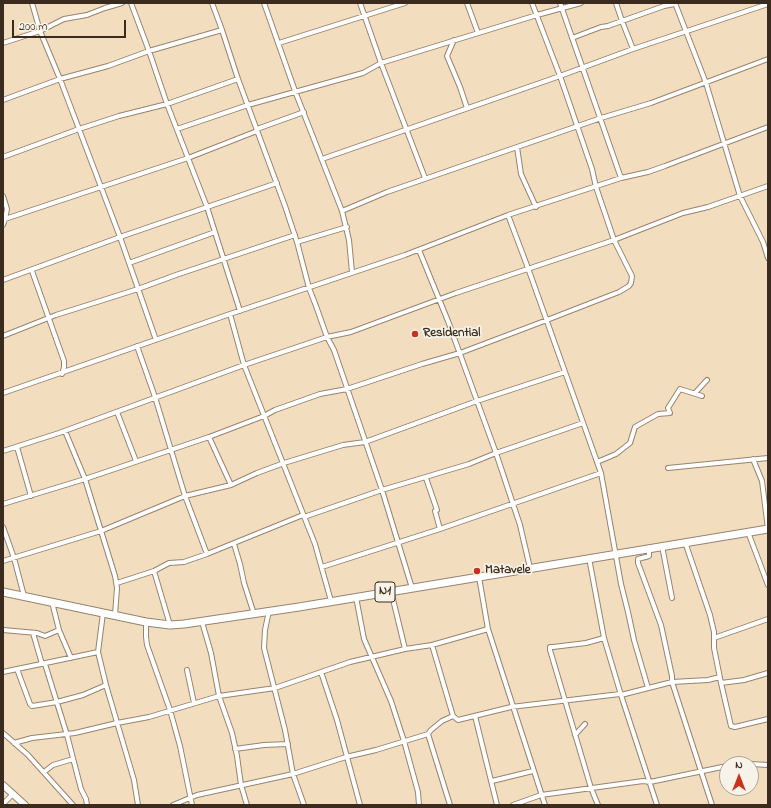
<!DOCTYPE html>
<html>
<head>
<meta charset="utf-8">
<style>
	body { margin:0 }
	#map { position:relative; width:771px; height:808px; overflow:hidden; background:#f3ddbf; font-family:"Indie Flower",sans-serif }
	canvas { display:block }
	.frame { position:absolute; inset:0; border:4px solid #3b2a1e; pointer-events:none }
	.north { position:absolute; left:719px; top:756px; width:40px; height:40px; box-sizing:border-box; background:#f7f3e8; border:1px solid #aca397; border-radius:50%; rotate:0deg; font-size:11px; font-weight:700; line-height:16px; text-align:center; color:#3b2a1e }
	.north::after { content:''; display:block; margin:auto; width:14px; height:18px; background:#c8321e; clip-path:polygon(50% 0,100% 100%,50% 72%,0 100%) }
	.scale { position:absolute; left:12px; top:20px; width:114px; height:18px; box-sizing:border-box; border:2px solid #3b2a1e; border-top:0; padding-left:5px; font-size:12px; line-height:14px; white-space:nowrap; color:#3b2a1e; -webkit-text-stroke:3px #f7f3e8; paint-order:stroke }
</style>
</head>
<body>
<div id="map">
<canvas width="771" height="808"></canvas>
<div class="frame"></div>
<div class="north">N</div>
<div class="scale">200 m</div>
</div>
<script>
const ctx = document.querySelector('canvas').getContext('2d');
ctx.lineJoin = 'round';
function shape(rows) {
  const path = new Path2D();
  for (const r of rows) {
    path.moveTo(r[0], r[1]);
    for (let i = 2; i < r.length; i += 2) path.lineTo(r[i], r[i + 1]);
  }
  return path;
}
function trace(path, color, width, dash) {
  ctx.strokeStyle = color;
  ctx.lineWidth = width;
  ctx.lineCap = dash ? 'butt' : 'round';
  ctx.setLineDash(dash || []);
  ctx.stroke(path);
}
function drawText(font, color, halo, rows, align = 'center') {
  ctx.font = font + ' "Indie Flower",sans-serif';
  ctx.lineWidth = 3.5;
  ctx.setLineDash([]);
  ctx.textBaseline = 'middle';
  ctx.strokeStyle = halo;
  ctx.fillStyle = color;
  for (const [text, x, y, turn = 0] of rows) {
    ctx.save();
    ctx.translate(x, y);
    ctx.rotate((+turn || 0) * Math.PI / 180);
    ctx.textAlign = isNaN(turn) ? turn : align;
    if (halo) ctx.strokeText(text, 0, 0);
    ctx.fillText(text, 0, 0);
    ctx.restore();
  }
}
const minor = shape([
	[32,3,40,31,60,79,120,237,156,340],
	[131,3,149,51,167,104,207,207,240,311],
	[212,3,222,30,238,79,285,206,297,242,309,288,316,306,327,337,334,350,382,490,412,588],
	[264,3,295,91,342,211,349,240,352,272],
	[360,3,381,63,425,178],
	[467,3,478,33],
	[560,3,621,178],
	[616,3,622,21,633,49],
	[675,3,706,83,740,196,763,242,768,258],
	[572,38,601,27,608,26,664,6,675,4],
	[454,40,447,56,460,87,467,108],
	[3,43,40,31,64,19,87,15,105,8,122,3],
	[279,43,405,3],
	[3,100,60,79,108,66,149,51,222,30],
	[177,129,248,105,363,73,381,63,537,15,581,3],
	[257,129,304,112],
	[517,147,521,174,536,207],
	[3,157,79,129,119,116,167,104,238,79],
	[322,159,560,76,633,49,768,4],
	[3,196,7,209,5,219],
	[342,211,387,192,601,118,651,103,768,59],
	[508,215,528,268,601,473,621,584,628,612,634,640,648,688],
	[3,225,5,219,188,158,257,131],
	[297,242,347,227],
	[419,250,448,321,496,453,520,525,530,568],
	[129,263,215,232],
	[32,271,64,361,64,367,62,374],
	[3,280,120,237,277,183],
	[230,314,244,365,315,544,331,601],
	[3,336,56,315,138,289,176,275,295,235],
	[137,346,155,397,185,496,207,554],
	[3,393,230,314,405,255,508,215,621,178,648,172,665,166,768,127],
	[695,393,707,380],
	[117,412,136,461],
	[65,431,85,479,115,576,117,588,115,615],
	[209,437,231,485],
	[17,447,31,496],
	[3,451,59,433,244,365,327,337,351,332,456,293,614,240,683,213,708,207,768,186],
	[753,459,762,481,768,529],
	[597,462,616,454,630,443,635,427,658,414,670,413,668,408,680,389,702,396],
	[668,468,768,458],
	[426,478,437,510,435,511,440,529],
	[3,504,85,479,209,437,264,416,275,410,320,394,347,389,422,364,460,353,547,320,619,292,629,286,631,283,632,276,614,240,596,187,592,169,560,76,532,3],
	[304,517,382,490,469,464,496,453,583,423],
	[3,527,14,558,24,596],
	[748,532,768,585],
	[685,542,710,615,714,632,714,648,721,683,731,726,735,727,768,719],
	[234,544,240,564,244,583,254,614],
	[662,546,672,598],
	[649,549,649,556,638,559,638,563,661,625,672,676,672,682,712,805],
	[589,558,604,638,621,695,657,805],
	[3,561,101,531,185,496,231,485,257,473,284,463,343,445,365,442,477,401,565,372],
	[322,567,440,529,601,473],
	[154,571,170,625],
	[479,577,488,629,545,805],
	[117,583,154,571,169,563,184,562,207,554,303,515],
	[391,591,405,649],
	[356,597,364,639,391,701,404,741,418,792,419,805],
	[52,602,59,630,71,658],
	[269,611,265,630,264,648,285,730,293,774,304,805],
	[103,613,98,652,106,685,134,780,138,805],
	[146,622,146,637,147,645,170,710,180,746,192,805],
	[202,622,211,653,219,696,232,733,237,756,241,785,247,805],
	[3,630,37,633,45,636,59,630],
	[33,633,42,664],
	[714,638,768,619],
	[432,645,453,716],
	[45,664,67,735,81,789,86,799,87,805],
	[17,669,30,704,32,706,57,702,83,695,106,685],
	[187,670,194,703],
	[3,672,98,652],
	[321,672,337,720,360,805],
	[721,683,744,680,768,673],
	[621,695,672,682,708,680,720,677],
	[475,716,497,805],
	[3,733,28,755,73,805],
	[428,734,450,805],
	[575,735,585,724],
	[14,743,32,738,75,733,117,723,149,717,219,696,275,688,350,662,405,649,432,645,488,629],
	[235,749,264,745,288,744],
	[751,764,768,765],
	[44,772,53,765,73,759],
	[492,781,533,771],
	[3,804,13,794],
	[173,805,197,795,293,774,346,757,376,750,428,734,431,730,442,721,453,716,458,720,511,707,620,694],
	[513,805,541,795,643,781,650,782,727,766],
	[598,805,591,788,550,650,550,647,553,647,586,643,604,638]
]);
const secondary = shape([
	[3,785,25,805]
]);
const trunk = shape([
	[3,592,146,622,170,625,184,624,299,607,768,529]
]);
const markers = [
	[415,334,4,"#c8321e"],
	[477,571,4,"#c8321e"]
];
const shields = [
	[385,592,20]
];
const shieldNames = [
	["N1",385,592]
];
const poiNames = [
	["Residential",423,334],
	["Matavele",485,571]
];
trace(minor, '#97846e', 6);
trace(secondary, '#97846e', 8);
trace(trunk, '#97846e', 9);
trace(minor, '#fff', 4);
trace(secondary, '#fff', 6);
trace(trunk, '#fff', 7);
for (const [x, y, r, color] of markers) {
  const dot = new Path2D();
  dot.arc(x, y, r, 0, 2 * Math.PI);
  ctx.fillStyle = color;
  ctx.fill(dot);
  trace(dot, '#f7f3e8', 1.5);
}
for (const [x, y, w] of shields) {
  const box = new Path2D();
  box.roundRect(x - w / 2, y - 10, w, 20, 3);
  ctx.fillStyle = '#f7f3e8';
  ctx.fill(box);
  trace(box, '#3b2a1e', 1);
}
drawText('bold 12px', '#3b2a1e', null, shieldNames);
drawText('bold 13px', '#3b2a1e', '#f7f3e8', poiNames, 'left');
</script>
</body>
</html>
